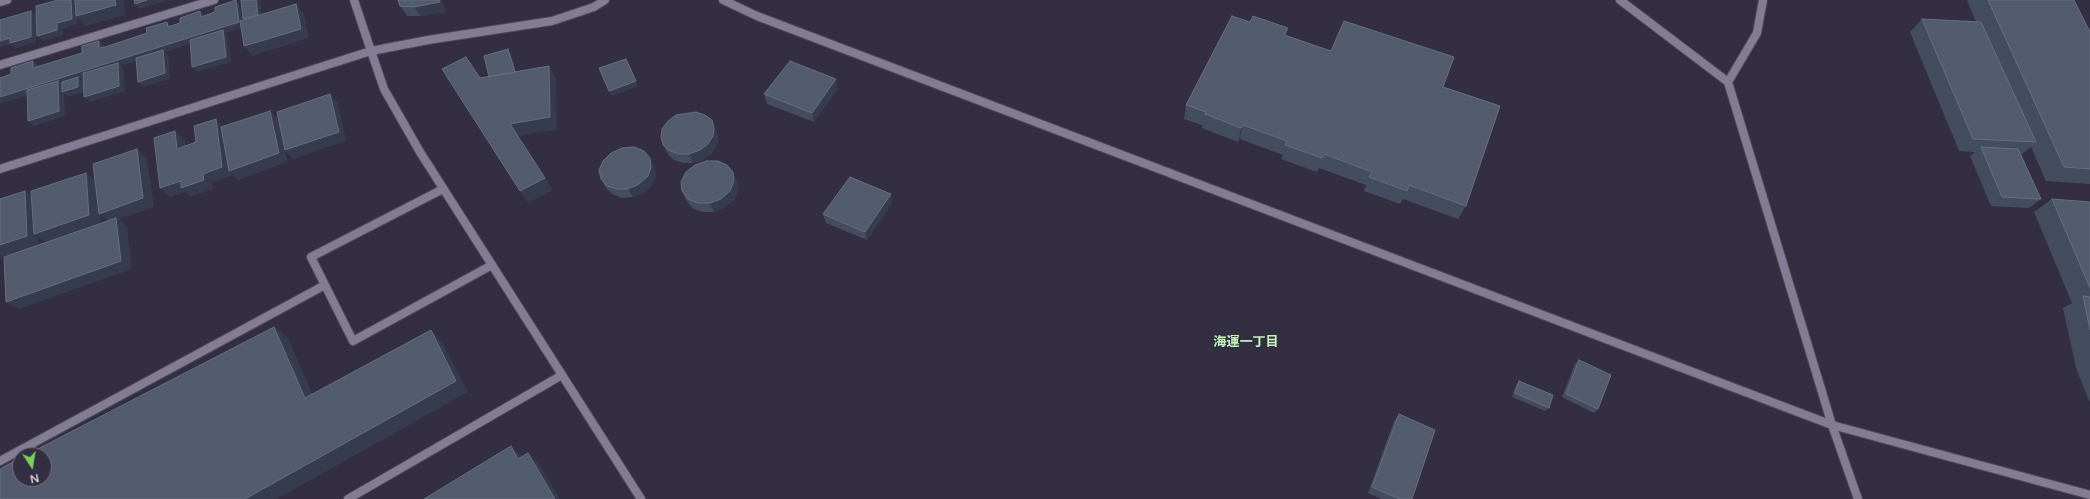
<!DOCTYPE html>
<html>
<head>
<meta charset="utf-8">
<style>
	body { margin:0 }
	#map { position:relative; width:2090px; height:499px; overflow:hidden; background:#332e42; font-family:"Varela Round",sans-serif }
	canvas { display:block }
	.north { position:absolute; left:12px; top:447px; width:40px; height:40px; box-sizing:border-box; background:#332e42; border:1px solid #736f80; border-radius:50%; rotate:168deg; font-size:11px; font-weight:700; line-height:16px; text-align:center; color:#d3d1de }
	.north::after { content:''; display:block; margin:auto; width:14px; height:18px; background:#78d158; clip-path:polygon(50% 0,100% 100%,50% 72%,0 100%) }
</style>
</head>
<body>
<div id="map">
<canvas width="2090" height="499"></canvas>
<div class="north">N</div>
</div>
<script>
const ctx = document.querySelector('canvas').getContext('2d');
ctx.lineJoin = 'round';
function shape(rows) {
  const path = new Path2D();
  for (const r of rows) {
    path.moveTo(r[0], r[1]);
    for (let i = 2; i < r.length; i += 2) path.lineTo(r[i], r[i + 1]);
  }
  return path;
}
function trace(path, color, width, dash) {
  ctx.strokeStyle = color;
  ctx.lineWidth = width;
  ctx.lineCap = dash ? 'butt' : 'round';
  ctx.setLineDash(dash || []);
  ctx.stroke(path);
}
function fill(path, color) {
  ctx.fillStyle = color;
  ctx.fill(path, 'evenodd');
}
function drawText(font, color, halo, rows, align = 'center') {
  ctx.font = font + ' "Varela Round","Noto Sans JP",sans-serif';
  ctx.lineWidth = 3;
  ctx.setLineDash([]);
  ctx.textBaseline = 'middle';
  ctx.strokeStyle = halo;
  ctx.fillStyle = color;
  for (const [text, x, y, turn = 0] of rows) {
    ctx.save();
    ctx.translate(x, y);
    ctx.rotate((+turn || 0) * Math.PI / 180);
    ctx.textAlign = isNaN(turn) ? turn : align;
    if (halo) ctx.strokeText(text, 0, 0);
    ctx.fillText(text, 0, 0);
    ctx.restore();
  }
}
const service = shape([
	[0,2,7,0],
	[0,65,214,0],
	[443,189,311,257,353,341,492,265],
	[0,461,325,285]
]);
const minor = shape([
	[1620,0,1728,82,1832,425,1858,499],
	[1728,82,1757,33,1763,0],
	[0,169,371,51],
	[348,499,562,375]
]);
const tertiary = shape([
	[354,0,371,51,428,40,552,21,594,7,605,0],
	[723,0,757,16,1832,425,2090,495],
	[371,51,384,89,420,152,641,499]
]);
const wall = shape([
	[398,0,441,0,446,12,421,16,407,16,400,6],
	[1967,0,2074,0,2090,32,2090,184,2046,181,2031,147,2022,154,2021,154,2041,199,2029,208,1991,206,1970,156,1975,152,1959,151,1910,32,1922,19,1976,22],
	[1250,22,1288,28,1286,35,1331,51,1443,87,1466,206,1458,219,1403,199,1400,204,1364,191,1366,185,1319,168,1317,172,1281,159,1283,155,1240,139,1238,142,1202,128,1202,125,1184,119,1186,105],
	[838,89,814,122,767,104,764,94],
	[716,130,718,137,717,145,712,153,704,159,693,163,683,163,674,160,668,154,663,145],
	[650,158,654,167,656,176,652,185,644,193,633,197,622,198,612,194,606,188,601,179],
	[737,181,738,190,734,200,725,207,714,212,702,212,692,208,686,200,682,191],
	[891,194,892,203,867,240,826,223,823,214],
	[2052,199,2090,202,2090,403,2076,368,2063,308,2072,303,2034,212],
	[1579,360,1598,409,1594,413,1562,397,1575,364],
	[1519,381,1549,408,1545,411,1512,397,1516,385],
	[1399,414,1412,499,1381,499,1368,493,1394,421]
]);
const shadedWall = shape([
	[71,0,124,0,125,15,86,26,77,18,78,24,63,29,63,35,43,41,37,36,57,23],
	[147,0,169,0,140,9,135,4],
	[236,0,240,6,244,27,225,33,227,35,231,62,197,72,192,67,223,34,165,52,168,55,170,79,144,87,138,82,163,53,121,66,123,68,125,91,90,102,84,97,118,67,80,79,83,82,84,92,68,97,64,93,65,116,34,126,28,121,58,86,0,104,0,97,239,22],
	[78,79,63,86,61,85],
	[256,0,260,0,262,21,248,25,243,19],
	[439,0,441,0,446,12,421,16,414,7],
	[296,4,304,14,309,38,252,56,244,46],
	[31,11,37,16,36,42,16,48,12,44,1,47,0,47,0,41],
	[200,11,205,17,201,17],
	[167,22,172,27,168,27],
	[99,41,105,47,99,48],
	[508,49,511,54,518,78,493,86],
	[626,59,638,86,612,96,609,91],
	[33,61,39,66,39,74,33,68],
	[549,66,556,79,557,130,518,136,553,190,528,203,520,191,510,124],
	[836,79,838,89,814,122,812,113],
	[330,94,338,103,346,141,293,159,285,151,288,162,238,180,231,173,232,176,212,182,213,189,191,197,186,192,170,197,160,188,203,174,216,119,225,129,270,111,279,120],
	[712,120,718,137,717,145,712,153,704,159,693,163,689,154],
	[1243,125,1240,139,1238,142,1241,128],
	[175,131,185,140,187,158,177,149],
	[137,149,147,158,154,207,119,219,127,226,132,269,19,309,6,302,110,222,100,214,100,223,46,242,38,237,39,245,0,258,0,245,25,191,37,200,86,173,97,181],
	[650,158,654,167,656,176,652,185,644,193,633,197,628,189],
	[733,172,737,181,738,190,734,200,725,207,714,212,710,203],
	[891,194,892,203,867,240,865,232],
	[274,327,288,338,319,409,305,398],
	[431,330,442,342,468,392,277,499,245,499],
	[511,446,521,456,529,468,518,459],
	[528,453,538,463,560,499,555,499]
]);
const building = shape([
	[58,0,71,0,72,19,57,23,57,30,37,36,36,6,58,0],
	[75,0,115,0,116,5,76,16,75,0],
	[134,0,147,0,135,4,134,0],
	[236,0,239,22,0,97,0,78,11,74,11,68,33,61,33,68,82,53,82,46,99,41,99,48,105,47,147,33,146,28,167,22,168,27,180,23,180,18,200,11,201,17,215,12,215,7,236,0],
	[241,0,256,0,258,15,243,19,241,0],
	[398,0,439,0,440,2,414,7,400,6,398,0],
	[1988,0,2074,0,2090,32,2090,169,2064,167,1988,0],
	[296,4,301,29,244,46,240,21,296,4],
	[31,11,31,37,10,43,10,38,0,41,0,20,31,11],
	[1232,16,1250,22,1253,16,1288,28,1284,35,1331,51,1344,21,1454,57,1443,87,1500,106,1466,206,1409,185,1407,191,1369,177,1372,172,1324,154,1322,158,1285,145,1287,141,1243,125,1241,128,1205,114,1206,112,1186,105,1232,16],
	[1922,19,1981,22,2036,142,1973,139,1922,19],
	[223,30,226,57,192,67,190,40,223,30],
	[508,49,515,72,489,77,484,56,508,49],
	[163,50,165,73,138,82,136,58,163,50],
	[466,57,480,78,549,66,550,117,510,124,545,178,520,191,442,69,466,57],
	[626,59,636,81,609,91,599,68,626,59],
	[790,61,836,79,812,113,764,94,790,61],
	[118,63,119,86,84,97,83,73,118,63],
	[78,77,78,87,62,92,62,82,78,77],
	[58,81,59,111,28,121,27,90,58,81],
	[330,94,339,132,285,150,277,112,330,94],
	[270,111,279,153,229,171,221,127,270,111],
	[696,112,705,115,712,120,714,128,713,136,708,144,700,150,689,154,679,154,670,151,663,145,661,137,662,129,668,121,676,115,696,112],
	[216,119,222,167,203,174,204,180,181,188,181,181,160,188,154,138,175,131,177,149,196,142,194,126,216,119],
	[634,147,644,151,650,158,651,167,648,176,639,184,628,189,617,189,607,186,601,179,599,170,603,161,611,153,622,148,634,147],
	[1981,147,2018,149,2041,199,2002,197,1981,147],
	[137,149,143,198,99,214,93,164,137,149],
	[706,161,718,161,727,165,733,172,734,181,730,191,721,199,710,203,698,203,688,199,682,191,681,182,686,172,695,165,706,161],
	[86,173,89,215,34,234,31,191,86,173],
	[850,177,891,194,865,232,823,214,850,177],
	[25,191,27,236,0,245,0,199,25,191],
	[2052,199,2090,202,2090,288,2052,199],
	[116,218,121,261,6,302,4,257,116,218],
	[2083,296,2090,297,2090,330,2083,296],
	[274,327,305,398,431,330,456,381,245,499,0,499,0,469,20,458,20,479,44,479,44,455,26,455,274,327],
	[1579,360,1611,375,1598,409,1566,394,1579,360],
	[1519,381,1553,395,1549,408,1515,393,1519,381],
	[1399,414,1435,430,1412,499,1400,499,1372,487,1399,414],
	[511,446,518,459,528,453,555,499,424,499,511,446]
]);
const neighbourhoodNames = [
	["海運一丁目",1246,343]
];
trace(service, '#4e4a5b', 10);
trace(minor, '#4e4a5b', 10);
trace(tertiary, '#4e4a5b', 10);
trace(service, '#827d95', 8);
trace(minor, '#827d95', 8);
trace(tertiary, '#827d95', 8);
fill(wall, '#444d60');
fill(shadedWall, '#373b4f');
fill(building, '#535b6e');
trace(building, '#676e80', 1);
drawText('bold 13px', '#c3f5b4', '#332e42', neighbourhoodNames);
</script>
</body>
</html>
